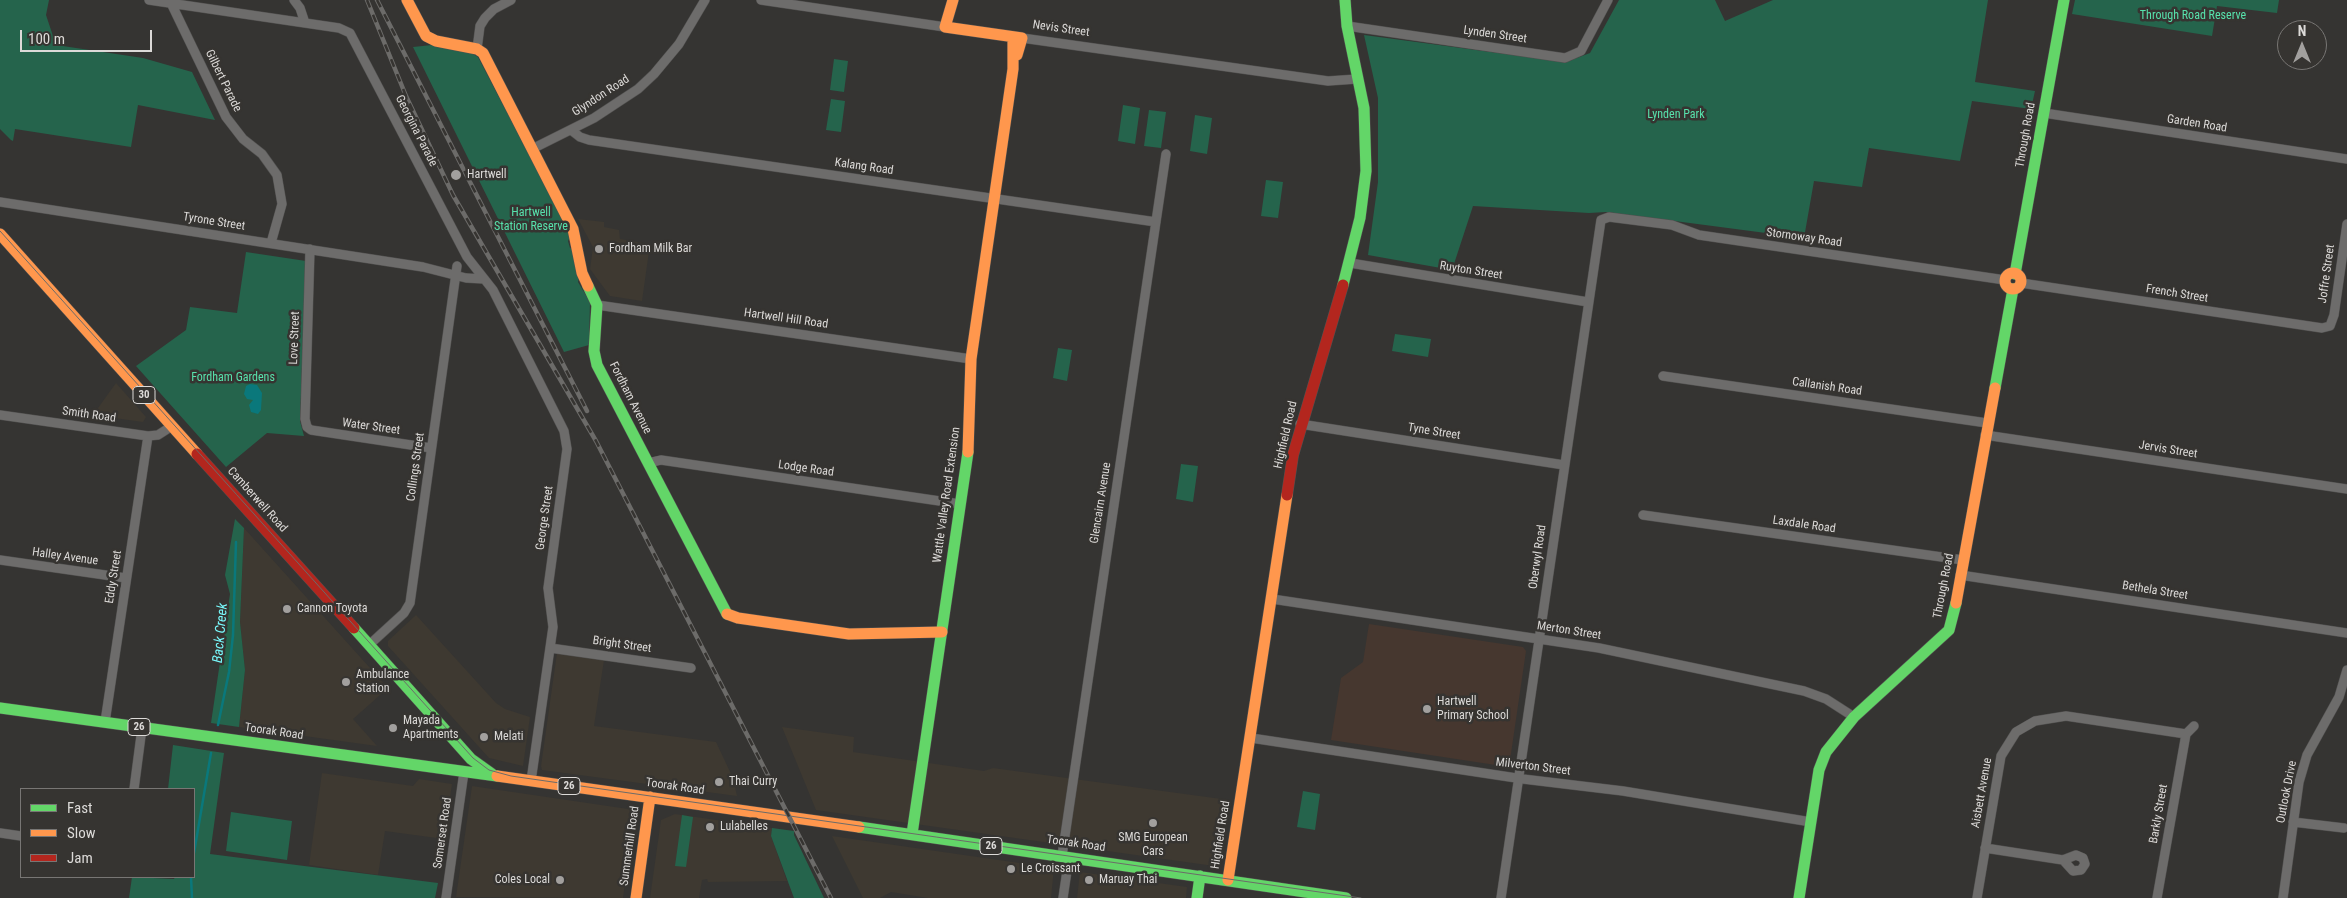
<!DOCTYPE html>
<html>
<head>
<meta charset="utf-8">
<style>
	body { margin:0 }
	#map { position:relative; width:2347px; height:898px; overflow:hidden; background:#353432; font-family:"Roboto Condensed",sans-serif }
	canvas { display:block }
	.legend { position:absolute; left:20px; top:788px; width:175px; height:90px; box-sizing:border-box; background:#363431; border:1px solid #787674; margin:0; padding:6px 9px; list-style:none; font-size:15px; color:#dcdad8 }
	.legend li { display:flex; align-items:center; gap:10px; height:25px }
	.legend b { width:25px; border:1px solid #787674 }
	.north { position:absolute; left:2277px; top:20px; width:50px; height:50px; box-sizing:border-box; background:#363431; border:1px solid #787674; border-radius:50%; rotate:0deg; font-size:14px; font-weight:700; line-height:20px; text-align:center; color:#dcdad8 }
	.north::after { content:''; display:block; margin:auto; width:18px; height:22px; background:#a2a09e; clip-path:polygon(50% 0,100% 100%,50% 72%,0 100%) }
	.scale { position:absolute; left:20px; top:30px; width:132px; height:22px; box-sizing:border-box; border:2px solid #dcdad8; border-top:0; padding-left:6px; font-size:15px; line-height:18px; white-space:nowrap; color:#dcdad8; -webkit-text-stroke:4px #363431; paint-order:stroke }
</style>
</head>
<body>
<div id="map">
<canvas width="2347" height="898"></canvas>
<ul class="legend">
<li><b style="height:6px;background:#63d668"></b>Fast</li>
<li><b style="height:6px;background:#ff974d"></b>Slow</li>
<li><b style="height:6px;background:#b3261e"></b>Jam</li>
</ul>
<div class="north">N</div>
<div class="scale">100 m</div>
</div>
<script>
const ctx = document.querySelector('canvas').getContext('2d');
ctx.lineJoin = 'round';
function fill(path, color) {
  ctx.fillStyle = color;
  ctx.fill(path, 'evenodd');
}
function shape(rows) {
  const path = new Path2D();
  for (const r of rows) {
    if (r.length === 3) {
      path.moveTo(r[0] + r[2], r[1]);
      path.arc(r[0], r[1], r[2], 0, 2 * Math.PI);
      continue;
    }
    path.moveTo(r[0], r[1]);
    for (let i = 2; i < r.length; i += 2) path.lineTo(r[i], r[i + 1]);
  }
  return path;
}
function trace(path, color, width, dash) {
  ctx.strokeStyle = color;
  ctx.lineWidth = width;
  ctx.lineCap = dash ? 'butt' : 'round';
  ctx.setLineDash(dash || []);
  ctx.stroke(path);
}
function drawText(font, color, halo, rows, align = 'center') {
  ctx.font = font + ' "Roboto Condensed",sans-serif';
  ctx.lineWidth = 5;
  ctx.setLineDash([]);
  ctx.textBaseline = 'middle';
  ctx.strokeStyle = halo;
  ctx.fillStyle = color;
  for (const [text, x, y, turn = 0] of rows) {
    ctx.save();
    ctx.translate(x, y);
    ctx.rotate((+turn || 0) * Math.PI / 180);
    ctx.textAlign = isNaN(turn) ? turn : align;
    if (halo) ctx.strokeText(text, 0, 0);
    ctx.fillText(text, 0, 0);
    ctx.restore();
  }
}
const built = shape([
	[578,219,604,222,604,227,619,230,620,239,650,244,642,301,610,296,590,269,593,247],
	[116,383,146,417,143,422,93,415],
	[244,528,388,688,353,719,377,746,239,727,245,670,240,622],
	[416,615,496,703,505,709,530,717,523,766,489,758,388,646,388,641],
	[557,653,604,660,594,726,716,742,733,778,737,796,542,770,541,766],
	[782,727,854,737,853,752,984,771,993,768,1229,800,1220,861,1214,866,816,810],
	[322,773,413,786,419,779,452,784,444,839,385,831,378,875,309,865],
	[472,786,635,810,623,898,456,897],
	[675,814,772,828,771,836,787,881,708,882,707,879,702,880,699,898,650,898,661,820],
	[832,836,1054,868,1051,898,928,898,891,892,880,898,863,898],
	[1080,872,1187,887,1186,898,1077,898]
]);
const education = shape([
	[1369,624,1523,647,1526,651,1509,767,1331,740,1341,678,1363,662]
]);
const green = shape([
	[0,0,49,0,46,15,56,45,143,58,192,72,215,120,138,105,131,147,15,129,13,141,11,140,0,129],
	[1619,0,1715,0,1725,21,1773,0,1988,0,1975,82,2035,91,2031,109,1972,101,1960,161,1869,148,1862,187,1814,181,1804,238,1606,212,1589,213,1473,206,1452,270,1368,255,1378,182,1378,98,1364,35,1566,62,1590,53],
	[2075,0,2279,0,2277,13,2217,6,2212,36,2072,14],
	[432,45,470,52,478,57,556,206,570,237,568,241,570,248,573,249,579,278,578,282,590,302,589,345,564,352,413,47],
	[834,59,848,61,844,92,830,90],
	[831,99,845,101,841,132,826,130],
	[1123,105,1140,108,1135,144,1118,141],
	[1149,110,1166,112,1161,148,1144,146],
	[1195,115,1212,118,1207,154,1190,151],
	[1266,180,1283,182,1278,218,1261,216],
	[246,252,306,261,300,421,304,436,267,433,226,467,136,366,186,330,190,307,237,313],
	[1395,334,1431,339,1428,357,1392,351],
	[1058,348,1072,350,1067,381,1053,378],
	[1181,464,1198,466,1193,502,1176,499],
	[235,519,244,528,240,622,245,670,239,727,211,723,230,594,225,575],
	[173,745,224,753,210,854,438,883,435,898,129,898,132,877,174,879,175,877,194,877,194,789,168,789],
	[1303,791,1320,794,1315,830,1297,827],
	[231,812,292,821,287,860,226,851],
	[682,815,693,817,686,867,675,866],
	[772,828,794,831,794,835,824,898,794,898,771,836]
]);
const water = shape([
	[250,384,257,385,262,393,261,410,258,414,251,412,249,405,253,400,247,399,244,394,246,386]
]);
const stream = shape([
	[218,725,229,672,233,635,236,542],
	[194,853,211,753],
	[191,877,192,898]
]);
const street = shape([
	[149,0,339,28,350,33,467,257,493,290,564,431,567,449,548,588,553,627,531,781],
	[294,0,300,8,305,23],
	[761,0,945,27],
	[171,3,226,117,243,139,262,154,277,175,282,204,271,243],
	[1347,26,1565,58,1581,51,1608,0],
	[1022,38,1328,81,1357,79],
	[477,49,480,26,485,18,494,9,511,0],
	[2044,113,2347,159],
	[571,130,580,137,589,140,1156,222],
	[532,149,594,118,638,89,654,74,679,44,705,0],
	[0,202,423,267,466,278,484,279],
	[310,249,305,419,307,427,311,430,431,448],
	[1350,263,1588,302],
	[2021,283,2322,328,2330,326,2334,315,2347,224],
	[597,305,971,359],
	[1663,376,1987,423],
	[0,415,148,436,158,435,172,426],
	[1300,424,1564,465],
	[1985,435,2347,489],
	[648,463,661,460,960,504],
	[1643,515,1963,560],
	[0,560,126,578],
	[1960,575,2347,633],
	[1272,599,1599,648,1804,691,1826,699,1854,717],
	[369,645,404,613,410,603,457,266],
	[550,648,691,668],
	[105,722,148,436],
	[1251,738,1523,779,1623,791,1811,822],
	[134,789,142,728],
	[2293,822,2344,828],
	[0,833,21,836],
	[1985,848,2063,860,2076,855,2083,858,2085,864,2081,870,2073,871,2063,860],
	[1062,856,1166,154],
	[446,898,464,772],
	[1063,898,1069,857],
	[1501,898,1601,220,1609,217,1672,225,1699,235,2005,280],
	[1977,898,2001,756,2016,732,2035,721,2066,716,2186,734,2194,726],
	[2157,898,2186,734],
	[2283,898,2299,782,2307,755,2339,697,2347,670]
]);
const fast = shape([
	[2015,274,2064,0],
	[1343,285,1360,218,1366,171,1364,108,1347,26,1345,0],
	[588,286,597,305,594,351,597,365,727,614],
	[1995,388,2013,289],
	[354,628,471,759,492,774],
	[0,708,497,776],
	[859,827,1346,898],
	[912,834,968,452],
	[1197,898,1200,876],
	[1799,898,1819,770,1826,752,1854,717,1949,630,1956,603]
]);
const slow = shape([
	[407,0,426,36,436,41,477,49,483,53,573,229,582,273,588,286],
	[953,0,945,27,1022,38,1017,55],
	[0,234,197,454],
	[2013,281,8],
	[968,452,971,359,1013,69,1013,37],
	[1956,603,1995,388],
	[727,614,738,618,849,634,942,632],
	[497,776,859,827],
	[1228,880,1287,495],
	[636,898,650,797]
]);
const jam = shape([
	[197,454,354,628],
	[1287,495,1293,455,1343,285]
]);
const tram = shape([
	[0,231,473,758,489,770,511,776,1361,898]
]);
const rail = shape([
	[367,0,406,96,453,195,596,441,831,898],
	[377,0,587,411]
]);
const markers = [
	[456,175,6,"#a2a09e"],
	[599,249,5,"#a2a09e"],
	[287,609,5,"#a2a09e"],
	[346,682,5,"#a2a09e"],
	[1427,709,5,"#a2a09e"],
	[393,728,5,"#a2a09e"],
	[484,737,5,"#a2a09e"],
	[719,782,5,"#a2a09e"],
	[1153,823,5,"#a2a09e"],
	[710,827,5,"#a2a09e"],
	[1011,869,5,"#a2a09e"],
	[560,880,5,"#a2a09e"],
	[1089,880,5,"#a2a09e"]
];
const shields = [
	[144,395,22],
	[139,727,22],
	[569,786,22],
	[991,846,22]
];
const shieldNames = [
	["30",144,395],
	["26",139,727],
	["26",569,786],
	["26",991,846]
];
const parkNames = [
	["Through Road Reserve",2193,16],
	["Lynden Park",1676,115],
	["Hartwell",531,213],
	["Station Reserve",531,227],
	["Fordham Gardens",233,378]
];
const streetNames = [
	["Nevis Street",1061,29,8],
	["Lynden Street",1495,35,8],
	["Gilbert Parade",223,81,64],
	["Glyndon Road",601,96,-33],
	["Garden Road",2197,124,9],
	["Georgina Parade",416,131,63],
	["Through Road",2026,135,-80],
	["Kalang Road",864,167,8],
	["Tyrone Street",214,222,9],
	["Stornoway Road",1804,238,8],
	["Ruyton Street",1471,271,9],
	["Joffre Street",2327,274,-82],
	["French Street",2177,294,9],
	["Hartwell Hill Road",786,319,8],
	["Love Street",295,338,-88],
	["Callanish Road",1827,387,8],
	["Fordham Avenue",630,398,63],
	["Smith Road",89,415,8],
	["Water Street",371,427,8],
	["Tyne Street",1434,432,9],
	["Highfield Road",1286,435,-77],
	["Jervis Street",2168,450,9],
	["Collings Street",416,467,-82],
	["Lodge Road",806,469,8],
	["Wattle Valley Road Extension",947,495,-82],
	["Camberwell Road",257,500,48],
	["Glencairn Avenue",1101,503,-81],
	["George Street",545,518,-82],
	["Laxdale Road",1804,525,8],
	["Halley Avenue",65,557,8],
	["Oberwyl Road",1538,557,-82],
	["Eddy Street",114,577,-81],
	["Through Road",1944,586,-79],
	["Bethela Street",2155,591,9],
	["Merton Street",1569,631,9],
	["Bright Street",622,645,8],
	["Toorak Road",274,732,8],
	["Milverton Street",1533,767,7],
	["Toorak Road",675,787,8],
	["Outlook Drive",2287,792,-79],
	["Aisbett Avenue",1982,793,-80],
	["Barkly Street",2159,814,-80],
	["Somerset Road",443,833,-82],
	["Highfield Road",1221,835,-81],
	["Toorak Road",1076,844,8],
	["Summerhill Road",630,846,-82]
];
const poiNames = [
	["Hartwell",467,175],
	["Fordham Milk Bar",609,249],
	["Cannon Toyota",297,609],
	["Ambulance",356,675],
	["Station",356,689],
	["Hartwell",1437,702],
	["Primary School",1437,716],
	["Mayada",403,721],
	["Apartments",403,735],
	["Melati",494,737],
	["Thai Curry",729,782],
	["Lulabelles",720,827],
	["SMG European",1153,838,"center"],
	["Cars",1153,852,"center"],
	["Le Croissant",1021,869],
	["Coles Local",550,880,"right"],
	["Maruay Thai",1099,880]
];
const waterNames = [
	["Back Creek",221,633,-85]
];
fill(built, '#3e3931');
fill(education, '#46372f');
fill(green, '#25644c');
fill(water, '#0a787b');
trace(stream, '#0a787b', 2.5);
trace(street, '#525150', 10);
trace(fast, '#525150', 12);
trace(slow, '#525150', 12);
trace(jam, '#525150', 12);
trace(street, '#6d6c6b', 9);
trace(fast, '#63d668', 11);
trace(slow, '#ff974d', 11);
trace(jam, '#b3261e', 11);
trace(tram, '#6c6b69', 1);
trace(rail, '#6c6b69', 4.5);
trace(rail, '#363431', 2.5, [8]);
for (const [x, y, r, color] of markers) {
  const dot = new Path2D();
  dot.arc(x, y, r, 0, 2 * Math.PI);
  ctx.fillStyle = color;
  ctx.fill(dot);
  trace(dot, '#363431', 2);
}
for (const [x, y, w] of shields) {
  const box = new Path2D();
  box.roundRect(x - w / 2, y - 8.5, w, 17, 4);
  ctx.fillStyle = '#363431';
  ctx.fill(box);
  trace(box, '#dcdad8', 1);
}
drawText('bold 11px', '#dcdad8', null, shieldNames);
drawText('12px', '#57e2ac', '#363431', parkNames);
drawText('12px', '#dcdad8', '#363431', streetNames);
drawText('12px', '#dcdad8', '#363431', poiNames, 'left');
drawText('italic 14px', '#79fbfe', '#363431', waterNames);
</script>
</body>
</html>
